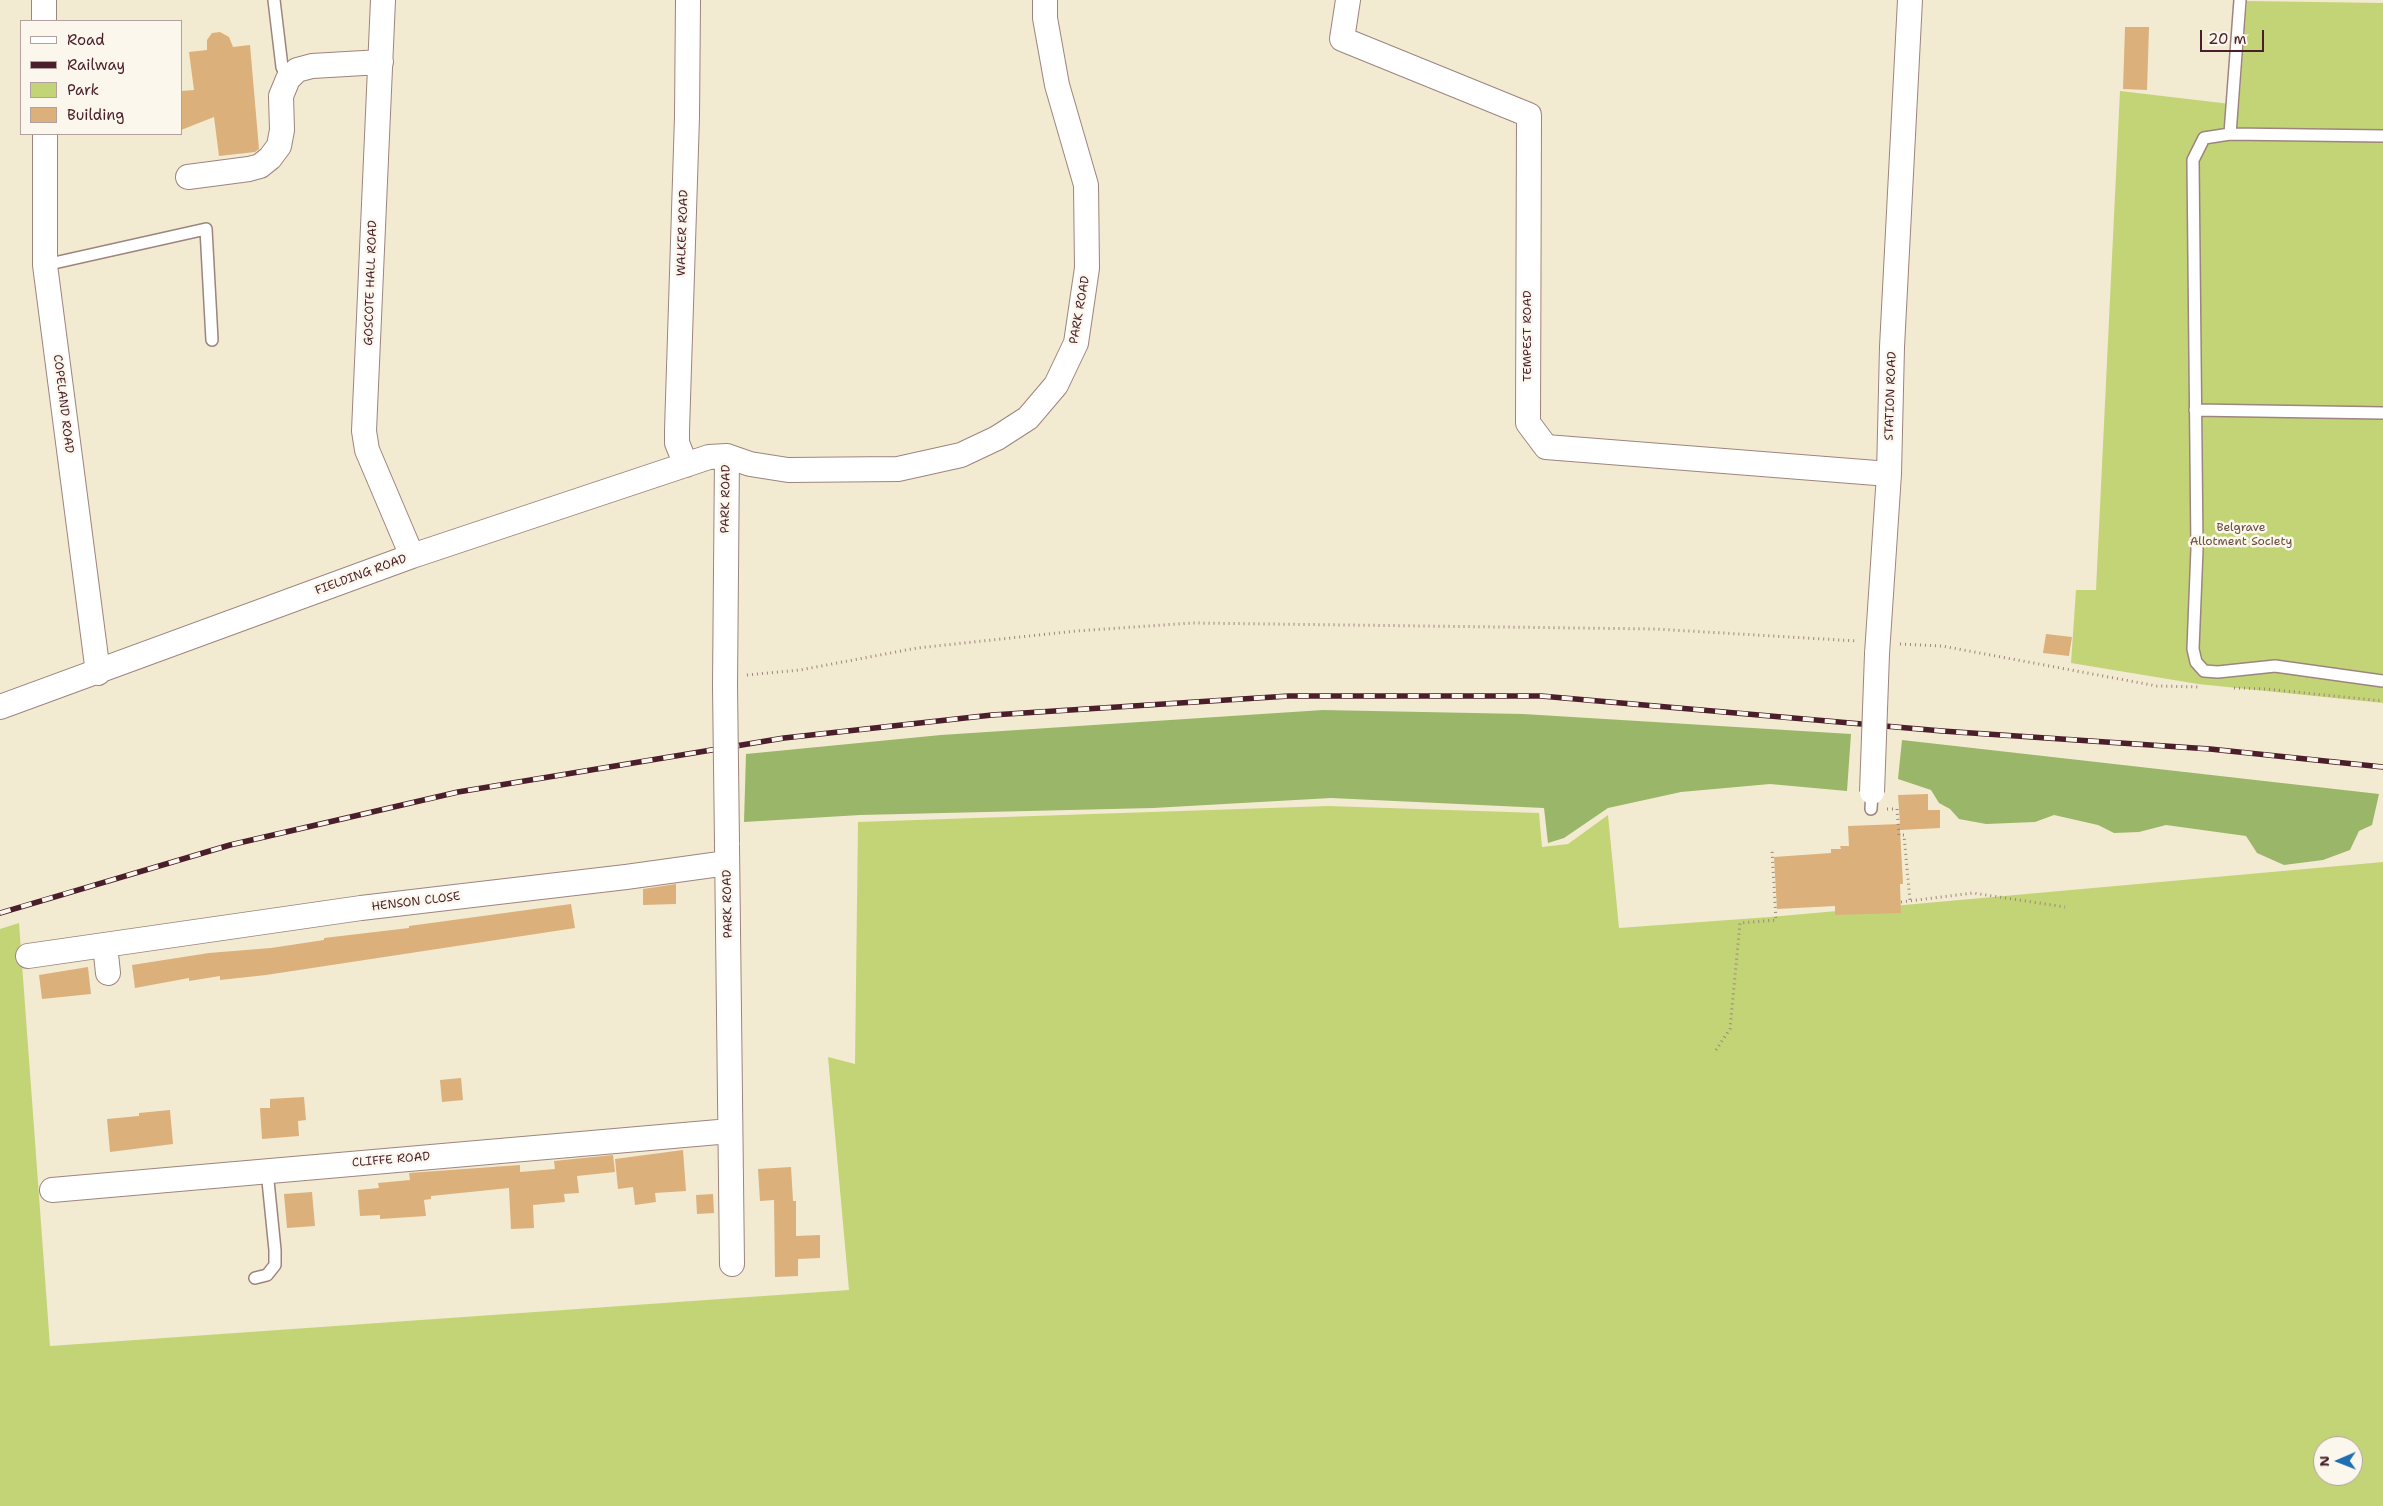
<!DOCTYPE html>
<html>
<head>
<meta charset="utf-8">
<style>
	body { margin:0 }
	#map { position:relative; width:2383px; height:1506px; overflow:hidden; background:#f3ead2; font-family:"Shantell Sans",sans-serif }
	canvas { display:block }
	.legend { position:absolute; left:20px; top:20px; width:162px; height:115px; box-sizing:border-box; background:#fbf7ec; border:1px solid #b4a19f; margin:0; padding:6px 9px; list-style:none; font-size:15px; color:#4a1f2b }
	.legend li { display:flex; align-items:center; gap:10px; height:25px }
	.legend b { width:25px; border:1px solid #b4a19f }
	.north { position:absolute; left:2313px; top:1436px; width:50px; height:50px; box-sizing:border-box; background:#fbf7ec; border:1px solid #b4a19f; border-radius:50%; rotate:269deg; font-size:14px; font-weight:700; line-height:20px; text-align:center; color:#4a1f2b }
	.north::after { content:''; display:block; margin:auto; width:18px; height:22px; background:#1f6fb2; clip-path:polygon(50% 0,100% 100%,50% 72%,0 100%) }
	.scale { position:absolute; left:2200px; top:30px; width:64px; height:22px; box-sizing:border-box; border:2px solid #4a1f2b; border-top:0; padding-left:6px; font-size:15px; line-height:18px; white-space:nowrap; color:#4a1f2b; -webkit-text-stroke:4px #fbf7ec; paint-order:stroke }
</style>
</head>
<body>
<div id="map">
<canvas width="2383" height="1506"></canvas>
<ul class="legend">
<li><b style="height:6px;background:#fff"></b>Road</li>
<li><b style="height:6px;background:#4a1f2b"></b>Railway</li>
<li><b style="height:14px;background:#c3d477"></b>Park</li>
<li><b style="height:14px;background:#dbb07b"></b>Building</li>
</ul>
<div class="north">N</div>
<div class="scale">20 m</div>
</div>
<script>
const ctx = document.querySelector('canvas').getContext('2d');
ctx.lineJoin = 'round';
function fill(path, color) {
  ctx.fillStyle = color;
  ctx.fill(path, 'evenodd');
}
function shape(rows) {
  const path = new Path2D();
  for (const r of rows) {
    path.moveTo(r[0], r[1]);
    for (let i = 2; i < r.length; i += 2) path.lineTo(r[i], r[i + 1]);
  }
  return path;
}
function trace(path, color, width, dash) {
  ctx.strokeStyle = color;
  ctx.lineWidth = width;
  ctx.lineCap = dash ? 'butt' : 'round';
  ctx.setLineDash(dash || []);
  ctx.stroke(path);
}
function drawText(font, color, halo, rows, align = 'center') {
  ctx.font = font + ' "Shantell Sans",sans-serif';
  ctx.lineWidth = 5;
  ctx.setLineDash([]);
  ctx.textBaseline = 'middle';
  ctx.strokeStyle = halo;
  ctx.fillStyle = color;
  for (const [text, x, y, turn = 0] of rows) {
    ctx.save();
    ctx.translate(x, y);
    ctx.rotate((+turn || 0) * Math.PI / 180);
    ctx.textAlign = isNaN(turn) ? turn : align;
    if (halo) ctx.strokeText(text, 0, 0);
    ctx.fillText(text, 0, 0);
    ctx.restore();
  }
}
const green = shape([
	[2247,1,2383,3,2383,703,2198,684,2071,663,2076,590,2096,590,2120,91,2239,105],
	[1328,806,1539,813,1542,847,1568,844,1608,815,1619,928,1770,917,2383,862,2383,1506,0,1506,0,929,19,923,50,1346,849,1290,828,1057,855,1064,858,822],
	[2323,1446,2353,1446,2353,1476,2323,1476]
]);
const forest = shape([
	[1323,710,1523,714,1851,734,1847,791,1770,784,1681,792,1608,808,1564,838,1548,843,1544,808,1331,798,1153,808,860,815,744,822,746,754,941,735],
	[1902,740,2379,794,2372,825,2359,831,2350,850,2323,860,2284,865,2257,853,2246,836,2166,825,2139,832,2114,833,2098,825,2054,815,2035,822,1986,824,1959,819,1950,809,1939,803,1931,790,1898,779]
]);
const building = shape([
	[2125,27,2149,27,2147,90,2123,89],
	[220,32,229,37,233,47,250,45,259,149,255,152,219,156,214,117,181,130,181,91,194,90,189,52,207,50,207,40,212,33],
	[2046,634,2072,637,2069,656,2043,653],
	[1928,794,1928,810,1940,810,1940,828,1900,830,1903,884,1900,884,1901,913,1835,915,1835,906,1777,909,1774,857,1831,853,1831,849,1841,849,1840,846,1849,846,1848,826,1900,824,1898,795],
	[676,884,676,904,643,905,643,889],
	[571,904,575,928,266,975,220,980,220,976,189,981,189,978,135,988,132,965,209,953,271,948,324,940,324,938,409,928,409,926],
	[88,967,91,994,42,999,39,975],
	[461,1078,463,1100,442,1102,440,1080],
	[304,1097,306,1120,298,1121,299,1136,262,1139,260,1108,270,1108,270,1099],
	[170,1110,173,1144,110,1152,107,1119,139,1116,139,1113],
	[683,1150,686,1191,655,1193,656,1202,635,1205,633,1187,618,1189,615,1159],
	[613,1155,615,1172,577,1176,579,1193,564,1194,565,1202,533,1205,534,1228,511,1229,509,1188,431,1196,431,1199,424,1200,426,1216,380,1219,380,1215,360,1216,358,1190,379,1188,378,1183,410,1180,409,1173,520,1165,520,1172,555,1169,554,1161],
	[791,1167,793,1201,796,1201,796,1236,820,1235,820,1258,798,1259,798,1276,775,1277,774,1200,760,1201,758,1169],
	[312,1192,315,1226,287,1228,284,1194],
	[713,1194,714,1213,697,1214,696,1195]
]);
const path = shape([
	[1900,644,1942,646,2157,686,2200,687],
	[747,675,800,670,917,648,1076,631,1192,623,1655,629,1857,641],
	[2234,688,2266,689,2383,701],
	[1887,809,1897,809,1899,835,1904,835,1910,901],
	[1901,902,1973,893,2065,907],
	[1716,1050,1730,1029,1740,923,1776,920,1772,850]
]);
const service = shape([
	[274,0,282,67,288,79],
	[2230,134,2240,0],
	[2383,136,2230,134,2204,138,2193,160,2197,549,2193,649,2196,662,2204,671,2218,672,2275,666,2383,681],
	[45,265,206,229,212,340],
	[2195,410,2383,413],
	[1871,809,1872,792],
	[255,1278,267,1275,275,1265,275,1250,267,1171]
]);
const minor = shape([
	[44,0,44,21],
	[383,0,364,431,367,450,412,556],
	[1348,0,1342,39,1529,115,1528,423,1546,447,1889,474],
	[45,134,45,265,98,673],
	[188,177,249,169,260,166,270,158,279,146,282,130,281,96,288,79,297,70,312,66,381,62],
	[686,465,677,443,677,430,687,117,688,0],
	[1877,654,1889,474,1892,347,1910,0],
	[725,686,727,456],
	[0,707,412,556,709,457,727,456,750,464,788,470,898,469,961,455,997,438,1028,418,1056,385,1076,343,1087,268,1086,185,1057,85,1045,18,1045,0],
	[727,846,732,1264],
	[105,945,108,973],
	[28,956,361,908,626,877,727,863],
	[52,1190,730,1131]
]);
const rail = shape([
	[0,913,230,845,458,792,784,738,992,715,1289,696,1541,696,1942,731,2210,749,2383,767]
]);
const minorBridge = shape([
	[725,686,727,843],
	[1872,792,1877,654]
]);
const streetNames = [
	["WALKER ROAD",683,233,-88],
	["GOSCOTE HALL ROAD",371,283,-88],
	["PARK ROAD",1080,310,-80],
	["TEMPEST ROAD",1528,336,-90],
	["STATION ROAD",1891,396,-88],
	["COPELAND ROAD",63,404,83],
	["PARK ROAD",726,499,-89],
	["FIELDING ROAD",361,575,-20],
	["HENSON CLOSE",416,902,-7],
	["PARK ROAD",728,904,-91],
	["CLIFFE ROAD",391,1160,-5]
];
const parkNames = [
	["Belgrave",2241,528],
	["Allotment Society",2241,542]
];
fill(green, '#c3d477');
fill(forest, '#9ab668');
fill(building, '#dbb07b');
trace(service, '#9e847e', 14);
trace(minor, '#9e847e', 26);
trace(path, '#9e847e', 3, [1, 4]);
trace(service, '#fff', 11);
trace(minor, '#fff', 24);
trace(rail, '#4a1f2b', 5.5);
trace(rail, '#fbf7ec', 4, [11]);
trace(minorBridge, '#9e847e', 26, []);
trace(minorBridge, '#fff', 24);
drawText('12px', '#4a1f2b', '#fbf7ec', streetNames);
drawText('12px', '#684c3e', '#fbf7ec', parkNames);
</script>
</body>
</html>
